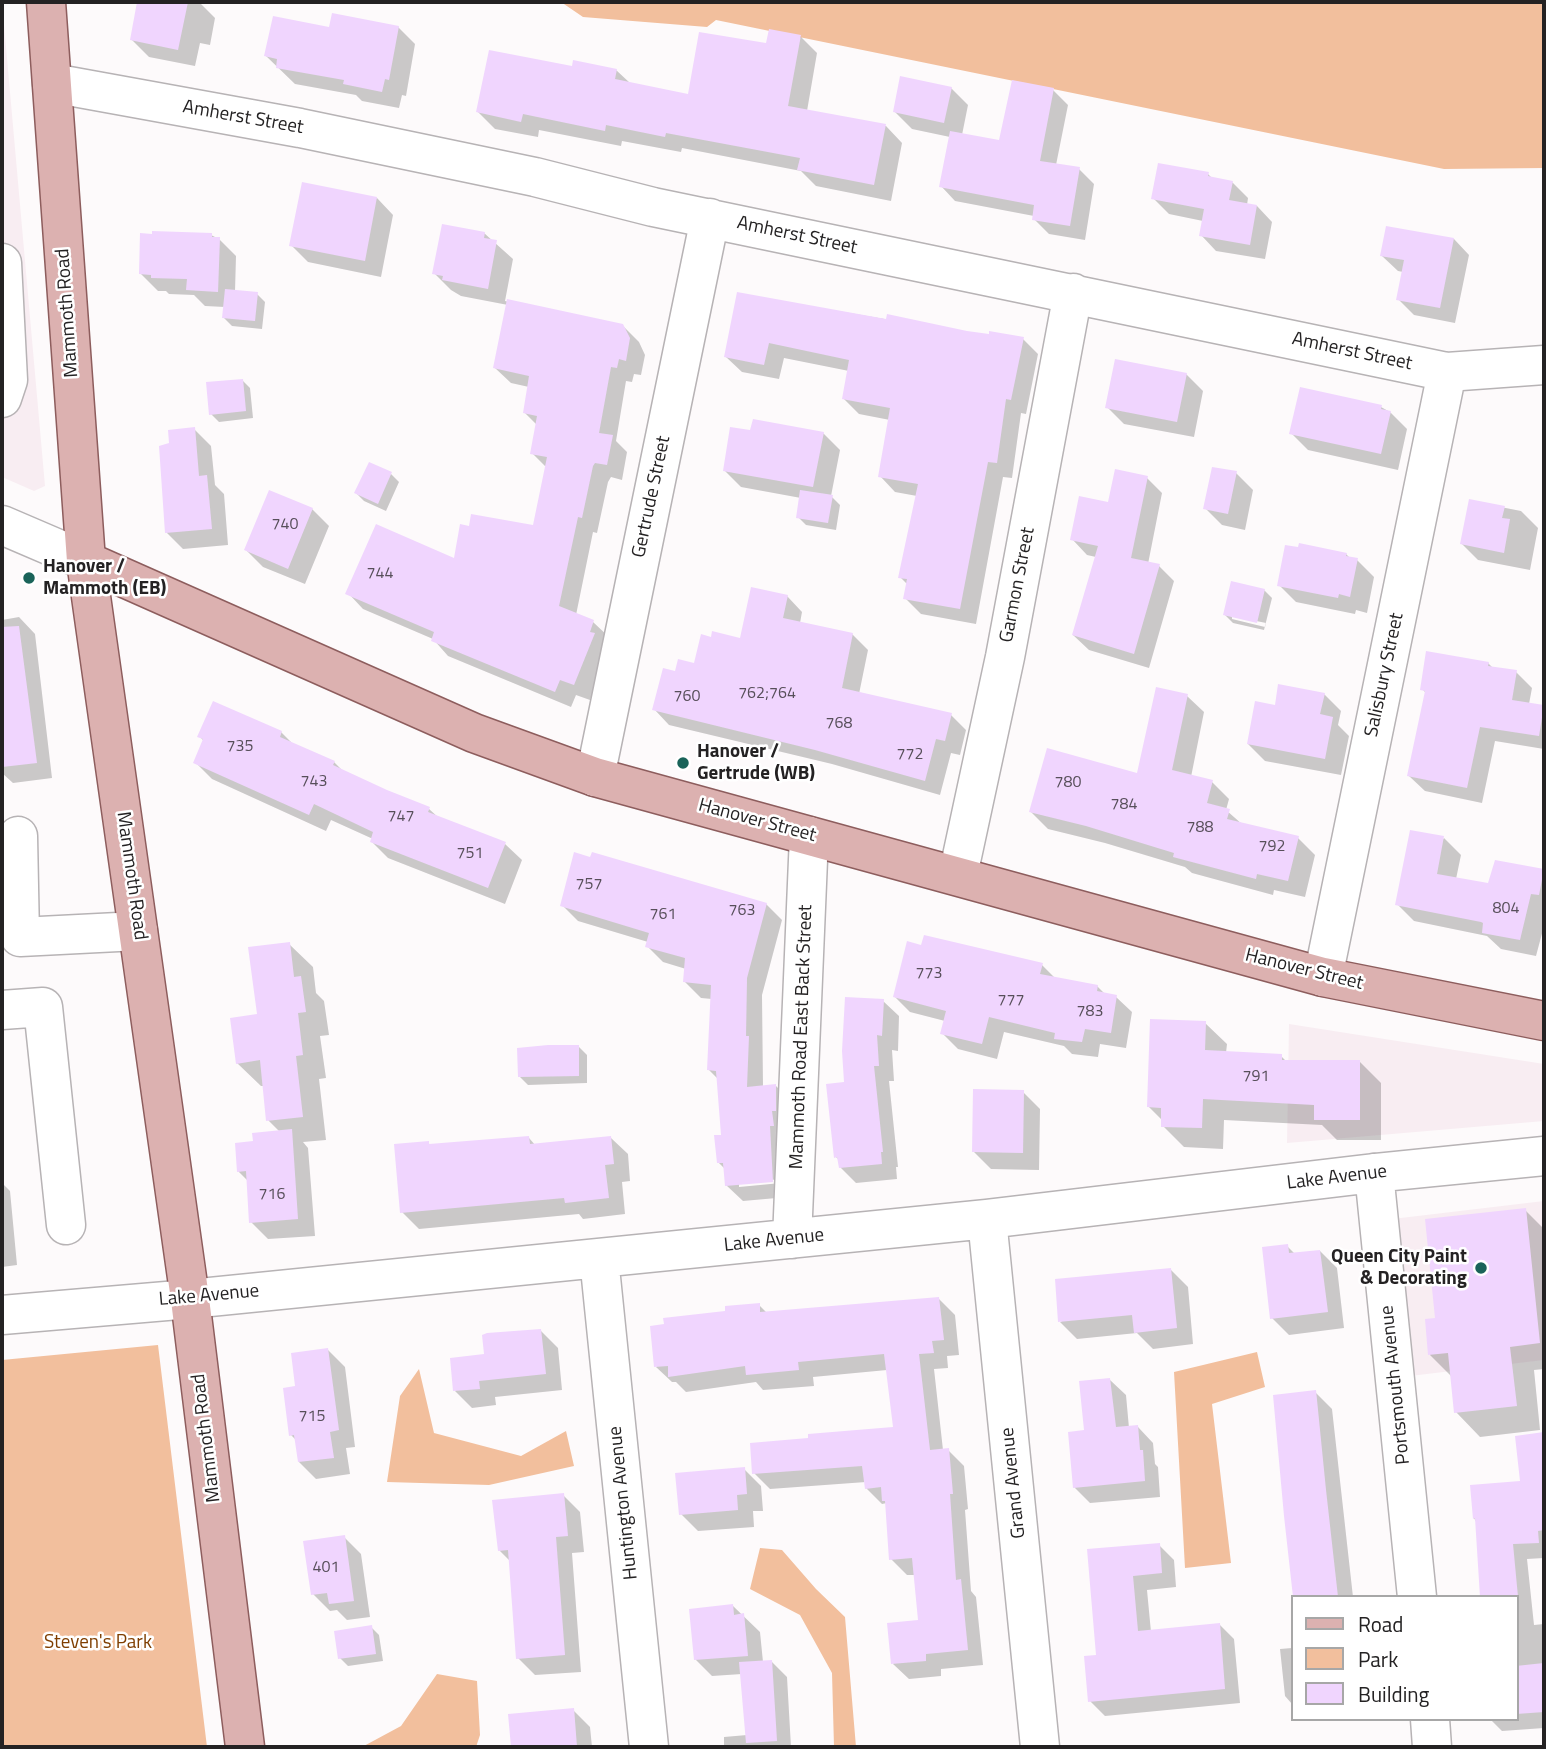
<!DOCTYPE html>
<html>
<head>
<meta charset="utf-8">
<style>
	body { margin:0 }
	#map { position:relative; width:1546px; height:1749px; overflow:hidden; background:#fdfafb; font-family:"Titillium Web",sans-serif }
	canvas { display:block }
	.frame { position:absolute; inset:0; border:4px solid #242223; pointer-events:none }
	.legend { position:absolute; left:1291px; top:1595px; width:228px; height:126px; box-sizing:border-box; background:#fff; border:2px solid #a7a7a7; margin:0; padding:9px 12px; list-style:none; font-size:21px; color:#242223 }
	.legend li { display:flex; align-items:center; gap:14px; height:35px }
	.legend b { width:35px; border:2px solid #a7a7a7 }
</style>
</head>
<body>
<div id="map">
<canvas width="1546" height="1749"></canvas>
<div class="frame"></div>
<ul class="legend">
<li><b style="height:9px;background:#dcb1b0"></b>Road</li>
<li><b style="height:19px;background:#f2bf9d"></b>Park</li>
<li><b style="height:19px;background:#f0d5fe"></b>Building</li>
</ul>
</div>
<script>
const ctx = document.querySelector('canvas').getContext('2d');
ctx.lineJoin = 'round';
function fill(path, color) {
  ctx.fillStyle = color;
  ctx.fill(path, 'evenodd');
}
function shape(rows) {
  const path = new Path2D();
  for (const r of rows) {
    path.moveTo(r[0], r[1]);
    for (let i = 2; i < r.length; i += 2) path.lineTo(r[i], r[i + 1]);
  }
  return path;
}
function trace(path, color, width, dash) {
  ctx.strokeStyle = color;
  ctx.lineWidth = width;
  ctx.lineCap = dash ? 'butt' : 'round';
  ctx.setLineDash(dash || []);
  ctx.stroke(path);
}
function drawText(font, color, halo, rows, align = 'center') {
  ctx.font = font + ' "Titillium Web",sans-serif';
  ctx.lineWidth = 5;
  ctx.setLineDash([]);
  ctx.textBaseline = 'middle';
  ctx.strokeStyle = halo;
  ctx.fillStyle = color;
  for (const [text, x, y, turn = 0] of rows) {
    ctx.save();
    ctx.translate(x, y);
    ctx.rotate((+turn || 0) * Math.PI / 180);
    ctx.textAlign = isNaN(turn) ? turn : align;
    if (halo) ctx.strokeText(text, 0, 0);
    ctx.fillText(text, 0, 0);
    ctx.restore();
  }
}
const built = shape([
	[2,2,45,486,34,491,2,477],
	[1289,1024,1544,1064,1544,1121,1287,1143],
	[1544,1201,1544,1360,1385,1379,1367,1222]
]);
const green = shape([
	[561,2,1544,2,1544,168,1444,169,716,20,707,27,583,17],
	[158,1345,207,1747,2,1747,2,1360],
	[1257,1352,1265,1387,1212,1404,1231,1563,1185,1568,1174,1372],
	[419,1369,434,1433,521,1456,566,1431,574,1466,489,1485,387,1482,400,1396],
	[760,1548,782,1550,816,1589,845,1617,856,1747,834,1747,832,1673,800,1615,750,1589],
	[437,1674,477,1681,480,1735,476,1747,362,1747,401,1726]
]);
const shadow = shape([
	[139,2,199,2,215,18,210,45,200,43,195,66,149,57,132,40],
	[398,27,415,44,406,96,402,95,399,108,362,101,356,95,295,84,266,56,331,29],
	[800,36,817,53,807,111,886,126,902,143,891,201,816,186,801,171,682,148,681,152,622,141,621,146,539,130,538,137,495,129,478,112,573,68,616,70,630,83,690,96,768,45],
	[951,88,968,105,962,135,1001,142,1053,90,1068,105,1056,165,1079,169,1094,184,1085,240,1049,234,1034,219,1034,216,955,201,941,186,950,137,912,129,895,112],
	[1208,174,1213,179,1232,182,1248,198,1247,205,1257,206,1272,222,1265,259,1216,251,1201,235,1203,221,1169,214,1153,198],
	[377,198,393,215,381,277,308,262,291,245],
	[484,233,513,259,505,301,623,326,639,342,645,355,641,375,634,374,632,382,626,381,616,441,627,452,622,480,611,477,608,482,597,533,593,532,576,615,593,622,609,637,609,650,590,700,576,695,571,707,448,656,433,639,363,609,348,593,455,561,534,527,547,468,532,453,537,425,525,413,529,387,511,383,495,368,508,305,461,296,451,290,434,273],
	[211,235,219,239,236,256,235,292,257,294,265,302,262,329,232,326,224,318,225,307,205,306,194,295,169,294,166,291,158,291,141,274],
	[1454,239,1469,255,1455,323,1414,315,1398,299,1403,272,1398,271,1382,256],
	[739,294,966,333,1023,339,1038,354,1026,414,1021,413,1012,478,1003,477,976,624,921,614,905,598,908,585,900,577,917,496,895,492,880,476,890,420,859,414,844,399,849,371,784,358,779,379,742,372,726,357],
	[1186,374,1203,391,1194,437,1124,424,1107,407],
	[242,380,250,388,253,418,219,422,211,414],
	[1381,407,1390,412,1407,429,1398,470,1308,450,1291,433],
	[194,429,211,446,215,485,224,494,228,545,183,549,166,532,171,444],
	[752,432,823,433,840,450,831,496,840,505,836,530,806,525,798,517,801,498,741,487,724,470],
	[369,464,391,474,399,482,386,511,364,501,356,493],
	[1236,473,1253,490,1245,530,1222,525,1205,508],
	[1147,478,1162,493,1148,564,1159,566,1174,581,1149,668,1089,650,1073,635,1096,557,1087,555,1072,539,1110,504],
	[1470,501,1521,511,1538,528,1530,570,1478,560,1461,543],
	[312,509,329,526,305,584,263,567,246,550],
	[1346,554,1351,559,1357,560,1374,577,1367,613,1356,610,1355,614,1296,602,1279,585],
	[1264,590,1272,598,1264,630,1233,623,1225,615],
	[1232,616,1266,623,1265,627,1232,619],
	[787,596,802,612,800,623,852,634,868,650,859,694,951,715,966,730,960,755,951,753,940,795,832,764,669,725,654,709,676,673,695,666,712,639,742,640],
	[19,617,35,634,52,778,13,783,2,773,2,620],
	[1488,663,1493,668,1516,672,1532,688,1529,704,1544,707,1544,749,1495,741,1482,803,1425,791,1409,776,1426,693,1422,689],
	[1324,694,1341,711,1338,725,1349,736,1341,775,1265,761,1248,744,1276,707],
	[1187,696,1204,712,1191,777,1212,782,1229,799,1226,810,1243,825,1298,838,1315,855,1305,897,1274,890,1273,895,1192,873,1185,867,1105,843,1048,829,1031,812,1138,775],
	[281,732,294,745,334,762,345,773,429,809,439,818,505,844,522,860,505,904,388,858,372,842,373,839,331,820,326,831,212,779,195,762,204,741,199,736],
	[1444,838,1461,855,1456,879,1489,885,1544,872,1544,926,1536,956,1501,949,1487,936,1414,921,1397,904],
	[766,904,782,920,762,995,763,1087,776,1086,792,1102,788,1197,743,1201,726,1185,725,1169,718,1162,723,1136,718,1079,709,1070,712,999,701,998,685,982,686,969,663,962,647,946,648,942,578,921,562,905],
	[781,1179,781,1183,739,1187,739,1183],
	[289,944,313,967,316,993,324,1001,329,1035,320,1036,326,1078,319,1079,326,1140,303,1142,308,1148,315,1236,268,1239,251,1222,248,1181,238,1171,254,1143,280,1132,268,1120,264,1086,261,1086,237,1063],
	[1042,965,1056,979,1097,986,1106,995,1116,997,1132,1012,1126,1048,1100,1044,1098,1057,1072,1054,1064,1046,1004,1032,997,1059,958,1049,942,1033,945,1021,910,1012,895,997],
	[883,1001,899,1016,898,1051,892,1050,894,1081,889,1081,898,1167,896,1167,897,1179,856,1183,840,1167,840,1161,836,1157,846,1083],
	[1205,1023,1227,1044,1226,1053,1281,1056,1287,1062,1360,1062,1381,1083,1381,1140,1337,1140,1322,1125,1224,1120,1223,1149,1184,1147,1163,1126,1163,1121,1148,1106],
	[579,1047,587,1055,587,1083,528,1085,520,1077],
	[1023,1092,1040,1109,1039,1170,991,1169,974,1152],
	[529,1138,536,1146,611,1138,628,1154,630,1181,622,1182,625,1214,583,1219,579,1214,419,1229,402,1212,428,1143,431,1145],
	[2,1183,10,1191,17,1265,2,1267],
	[1525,1210,1544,1229,1544,1369,1534,1370,1540,1430,1480,1437,1456,1412,1452,1377,1430,1355,1437,1320],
	[1287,1246,1295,1254,1320,1251,1337,1268,1344,1328,1289,1335,1272,1318],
	[1171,1270,1188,1287,1193,1344,1153,1349,1137,1333,1077,1339,1060,1322],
	[939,1299,955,1315,959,1355,947,1356,948,1368,934,1369,943,1450,948,1450,964,1466,968,1509,965,1510,971,1591,976,1597,983,1665,941,1669,941,1676,909,1679,893,1664,920,1622,915,1575,907,1575,891,1559,887,1503,882,1504,866,1488,866,1482,770,1489,754,1473,895,1428,887,1370,813,1377,814,1386,763,1390,756,1382,686,1392,676,1382,672,1382,656,1367,727,1313,759,1305,767,1313],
	[541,1331,558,1348,562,1390,495,1397,496,1405,472,1408,455,1391,486,1356],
	[328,1350,345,1367,355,1447,346,1448,350,1474,316,1479,299,1462,297,1441,291,1435,297,1388],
	[1110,1380,1126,1395,1129,1428,1138,1427,1153,1443,1155,1464,1158,1467,1160,1497,1090,1503,1074,1487,1086,1432],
	[1315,1392,1332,1409,1353,1597,1296,1597],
	[1543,1434,1544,1558,1527,1559,1534,1625,1544,1624,1544,1728,1502,1731,1490,1719,1516,1719,1516,1597,1474,1518,1522,1483],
	[744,1469,761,1486,763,1511,753,1511,754,1527,698,1531,681,1514],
	[563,1495,580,1512,584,1552,572,1553,581,1672,535,1675,518,1658,510,1561,499,1550],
	[344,1537,361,1554,370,1617,347,1620,337,1610,330,1611,313,1594],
	[1159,1545,1174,1560,1176,1587,1147,1590,1151,1632,1219,1624,1234,1639,1240,1703,1105,1716,1090,1701,1098,1657,1089,1550],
	[733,1606,760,1632,763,1662,772,1662,787,1677,791,1747,724,1747,724,1737,747,1735,742,1674,712,1676,695,1659],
	[371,1627,379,1635,383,1661,348,1666,340,1658],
	[1292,1648,1292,1704,1285,1696,1280,1649],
	[573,1710,590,1727,592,1747,513,1747,510,1715]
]);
const building = shape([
	[137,2,188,2,178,50,130,40],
	[332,13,399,26,389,80,385,79,382,92,343,84,344,80,276,68,277,59,264,56,273,16,329,27],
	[769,29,801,35,788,106,886,124,874,185,797,170,800,158,666,133,665,137,606,125,605,131,523,114,521,122,476,112,489,50,572,66,573,60,617,69,615,79,688,94,699,32,766,43],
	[900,76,952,87,944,123,893,112],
	[1012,80,1054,88,1040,161,1080,167,1070,226,1032,220,1034,205,939,187,950,131,999,140],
	[1158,163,1209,172,1208,176,1233,181,1229,200,1257,205,1250,245,1199,236,1204,209,1151,199],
	[302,182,377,197,365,261,289,246],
	[442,224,485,232,484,238,497,240,488,289,442,280,443,276,432,274],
	[1386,226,1454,238,1440,308,1396,300,1404,260,1380,256],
	[152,231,212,233,212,237,220,237,218,292,186,290,187,279,151,278,151,275,139,274,140,233,152,234],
	[225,289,258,292,255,321,222,318],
	[737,292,886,319,887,314,967,331,989,334,989,331,1024,337,1011,400,1006,399,997,463,988,462,960,609,903,599,907,579,898,578,918,484,878,477,890,408,842,399,849,360,769,343,764,365,724,357],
	[507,299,623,324,630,338,626,361,619,359,617,368,611,367,599,433,613,435,607,465,595,463,593,466,582,518,578,517,559,606,594,620,590,632,595,633,574,685,560,680,555,692,431,641,434,632,345,594,376,524,454,558,460,524,469,526,471,514,533,525,547,457,530,454,537,416,523,413,529,376,493,368],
	[1115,359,1187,373,1177,422,1105,408],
	[243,379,246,411,209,415,206,382],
	[1300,387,1382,405,1381,409,1391,411,1381,454,1289,434],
	[753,419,824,432,813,487,723,471,730,427,750,430],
	[195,427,199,476,207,475,212,529,165,533,159,446,169,443,168,430],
	[369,462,392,472,378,504,354,493],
	[1212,467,1237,471,1228,514,1203,509],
	[1115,469,1148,476,1131,558,1160,564,1134,654,1072,635,1098,546,1070,540,1079,496,1108,502],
	[269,490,313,508,288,569,244,550],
	[800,490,833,495,828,523,796,518],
	[1469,499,1505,506,1502,518,1510,519,1504,553,1460,544],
	[1299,543,1347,553,1346,556,1358,558,1350,597,1339,594,1338,598,1277,586,1285,545,1298,547],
	[1231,581,1265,589,1257,623,1223,615],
	[751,587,788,595,783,618,853,633,842,688,952,713,945,741,936,739,925,781,815,750,652,710,663,668,675,671,678,659,694,663,701,634,711,637,712,631,740,638],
	[19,626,37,763,2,767,2,627],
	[1426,651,1489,662,1488,666,1517,670,1512,700,1544,705,1539,736,1480,727,1467,788,1407,776,1425,691,1420,690],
	[1278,684,1325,693,1320,714,1333,717,1325,759,1247,744,1255,701,1275,705],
	[1156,687,1188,694,1172,770,1213,780,1207,803,1230,809,1227,819,1299,836,1288,881,1257,874,1256,879,1173,857,1174,853,1086,826,1029,812,1047,748,1137,773],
	[213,701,282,731,280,737,335,761,333,765,387,790,430,807,428,812,506,842,488,888,370,842,373,832,314,804,309,815,193,763,203,739,197,737],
	[1410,830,1444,836,1437,874,1488,883,1495,860,1544,869,1539,895,1531,894,1520,940,1482,933,1483,923,1481,922,1395,905],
	[574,852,590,857,592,852,767,903,747,978,746,1036,749,1036,747,1087,776,1084,776,1111,772,1111,774,1126,770,1126,773,1182,725,1186,723,1163,717,1163,714,1135,721,1135,716,1071,707,1070,711,985,683,982,685,958,645,947,649,933,560,906],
	[924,935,1043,963,1040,974,1098,985,1097,991,1117,995,1111,1033,1085,1029,1082,1042,1054,1039,1055,1033,989,1017,982,1044,940,1034,946,1011,893,997,907,941,921,945],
	[290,942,294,977,301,976,306,1012,298,1013,303,1055,296,1056,303,1117,266,1121,260,1060,236,1064,230,1018,257,1014,248,947],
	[845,997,884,999,882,1036,877,1035,879,1066,874,1066,883,1152,881,1152,882,1164,839,1168,837,1157,834,1158,826,1084,844,1082,842,1051],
	[1150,1019,1206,1021,1205,1050,1282,1054,1282,1060,1360,1060,1360,1120,1314,1120,1314,1105,1203,1099,1202,1128,1161,1127,1161,1108,1147,1107],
	[548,1045,579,1045,579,1076,518,1077,517,1048],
	[973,1089,1024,1090,1023,1153,972,1152],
	[292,1129,298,1219,249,1223,246,1171,237,1172,235,1143,253,1141,252,1133],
	[529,1136,530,1144,611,1136,614,1164,605,1165,609,1198,565,1203,564,1198,400,1213,394,1144,429,1141,429,1144],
	[1526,1208,1540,1343,1510,1347,1517,1406,1454,1413,1448,1353,1428,1355,1425,1319,1435,1318,1425,1219],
	[1288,1244,1289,1253,1320,1250,1328,1312,1270,1319,1262,1247],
	[1171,1268,1177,1328,1134,1333,1132,1315,1058,1322,1055,1279],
	[939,1297,944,1340,932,1341,934,1353,919,1354,930,1450,949,1448,953,1494,950,1494,956,1580,961,1579,968,1650,926,1654,926,1661,891,1664,887,1623,918,1620,912,1558,889,1560,885,1501,882,1501,881,1487,865,1489,862,1466,752,1474,750,1443,808,1438,808,1434,893,1427,884,1354,798,1362,799,1370,746,1375,745,1366,668,1377,668,1366,654,1367,650,1326,664,1324,663,1318,725,1311,725,1306,760,1303,760,1312],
	[541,1329,546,1374,479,1381,480,1389,453,1391,450,1358,484,1354,482,1335,487,1333],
	[328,1348,339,1430,330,1432,334,1458,298,1462,294,1435,289,1436,283,1388,295,1386,291,1353],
	[1110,1378,1116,1427,1138,1425,1140,1450,1143,1450,1145,1481,1073,1488,1068,1432,1084,1430,1079,1381],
	[1316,1390,1326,1490,1338,1597,1293,1597,1284,1516,1273,1395],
	[1544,1432,1544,1530,1538,1531,1539,1543,1513,1544,1518,1597,1480,1597,1475,1518,1473,1519,1470,1485,1520,1481,1515,1436],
	[745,1467,747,1494,737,1495,738,1510,679,1515,675,1473],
	[564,1493,568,1536,556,1537,565,1655,516,1659,508,1550,498,1551,492,1500],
	[345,1535,354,1601,329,1604,327,1593,311,1595,303,1541],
	[1160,1543,1162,1573,1133,1576,1138,1631,1220,1623,1225,1689,1088,1702,1084,1656,1096,1655,1087,1549],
	[733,1604,734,1615,744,1613,748,1656,694,1660,689,1609],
	[372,1625,376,1654,338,1659,334,1631],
	[772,1660,777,1741,746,1743,739,1662],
	[1544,1663,1544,1712,1516,1714,1516,1666],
	[574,1708,577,1747,511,1747,508,1714]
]);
const minor = shape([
	[52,83,300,128,535,177,653,207,1447,372,1544,365],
	[2,263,8,380,2,398],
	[2,525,86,561],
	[595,777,710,218],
	[18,836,20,937,138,931],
	[958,875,1005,657,1073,293],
	[1323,977,1447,372],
	[2,1010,43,1007,66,1225],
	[1374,1173,1417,1597],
	[987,1219,1040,1747],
	[792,1239,809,836],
	[599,1258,649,1747],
	[2,1315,190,1299,987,1219,1374,1173,1544,1156],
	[1430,1719,1432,1747]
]);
const major = shape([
	[46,2,86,561,190,1299,245,1747],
	[86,561,474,733,595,777,1323,977,1544,1021]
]);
const markers = [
	[29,578,7,"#1a6359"],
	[683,763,7,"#1a6359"],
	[1481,1268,7,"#1a6359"]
];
const numberNames = [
	["740",285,525],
	["744",380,574],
	["762;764",767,694],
	["760",687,697],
	["768",839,724],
	["735",240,747],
	["772",910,755],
	["743",314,782],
	["780",1068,783],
	["784",1124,805],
	["747",401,817],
	["788",1200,828],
	["792",1272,847],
	["751",470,854],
	["757",589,885],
	["804",1506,909],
	["763",742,911],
	["761",663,915],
	["773",929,974],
	["777",1011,1001],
	["783",1090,1012],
	["791",1256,1077],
	["716",272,1195],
	["715",312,1417],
	["401",326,1568]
];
const streetNames = [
	["Amherst Street",243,118,10],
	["Amherst Street",797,236,12],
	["Mammoth Road",68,313,-94],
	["Amherst Street",1352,352,12],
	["Gertrude Street",652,497,-78],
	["Garmon Street",1018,585,-79],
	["Salisbury Street",1385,675,-78],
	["Hanover Street",757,821,15],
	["Mammoth Road",131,876,82],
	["Hanover Street",1304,970,14],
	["Mammoth Road East Back Street",802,1037,-88],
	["Lake Avenue",1337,1178,-7],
	["Lake Avenue",774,1241,-6],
	["Lake Avenue",209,1296,-5],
	["Portsmouth Avenue",1396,1385,-96],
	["Mammoth Road",207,1438,-97],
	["Grand Avenue",1014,1483,-96],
	["Huntington Avenue",624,1503,-96]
];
const poiNames = [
	["Hanover /",43,567],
	["Mammoth (EB)",43,589],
	["Hanover /",697,752],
	["Gertrude (WB)",697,774],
	["Queen City Paint",1467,1257,"right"],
	["& Decorating",1467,1279,"right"]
];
const parkNames = [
	["Steven's Park",98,1643]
];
fill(built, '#f8edf2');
fill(green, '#f2bf9d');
fill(shadow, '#0003');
fill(building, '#f0d5fe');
trace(minor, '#b7b3b5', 41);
trace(major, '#8d5d5d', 41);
trace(minor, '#fff', 38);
trace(major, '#dcb1b0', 38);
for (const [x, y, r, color] of markers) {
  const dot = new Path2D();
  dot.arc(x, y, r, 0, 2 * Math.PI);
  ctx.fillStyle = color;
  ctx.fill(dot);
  trace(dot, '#fff', 2.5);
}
drawText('16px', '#574f5a', null, numberNames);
drawText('19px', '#242223', '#fff', streetNames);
drawText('bold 19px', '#242223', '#fff', poiNames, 'left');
drawText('19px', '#7f3e01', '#fff', parkNames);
</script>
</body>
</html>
